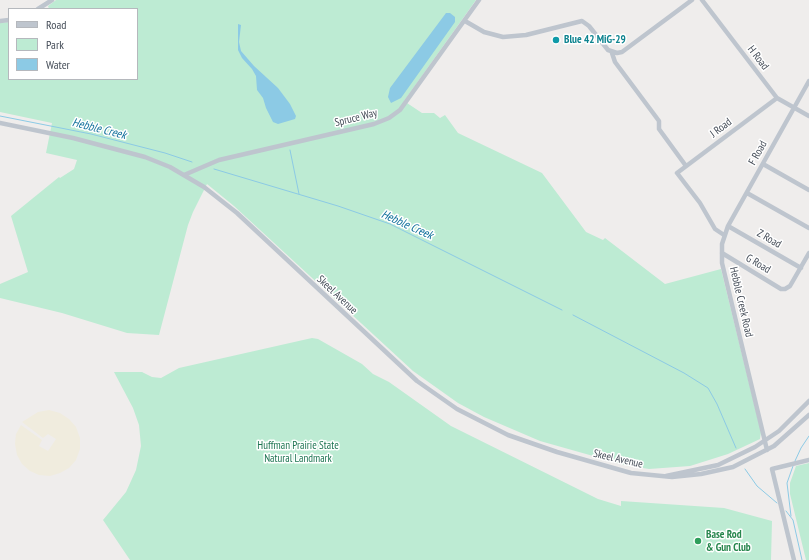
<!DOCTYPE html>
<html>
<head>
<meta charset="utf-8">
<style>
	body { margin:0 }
	#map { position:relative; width:809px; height:560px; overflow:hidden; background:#efedec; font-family:"PT Sans Narrow",sans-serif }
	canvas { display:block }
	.legend { position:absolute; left:8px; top:8px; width:130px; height:72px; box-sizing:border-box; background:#fff; border:1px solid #b5b8bd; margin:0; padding:5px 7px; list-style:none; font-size:12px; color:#464e59 }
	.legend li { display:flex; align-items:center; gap:8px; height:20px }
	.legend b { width:20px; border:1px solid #b5b8bd }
</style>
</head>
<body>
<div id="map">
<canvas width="809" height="560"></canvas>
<ul class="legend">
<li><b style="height:5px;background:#bec5ce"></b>Road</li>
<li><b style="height:11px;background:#bdebd3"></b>Park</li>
<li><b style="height:11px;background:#8ccae5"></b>Water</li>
</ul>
</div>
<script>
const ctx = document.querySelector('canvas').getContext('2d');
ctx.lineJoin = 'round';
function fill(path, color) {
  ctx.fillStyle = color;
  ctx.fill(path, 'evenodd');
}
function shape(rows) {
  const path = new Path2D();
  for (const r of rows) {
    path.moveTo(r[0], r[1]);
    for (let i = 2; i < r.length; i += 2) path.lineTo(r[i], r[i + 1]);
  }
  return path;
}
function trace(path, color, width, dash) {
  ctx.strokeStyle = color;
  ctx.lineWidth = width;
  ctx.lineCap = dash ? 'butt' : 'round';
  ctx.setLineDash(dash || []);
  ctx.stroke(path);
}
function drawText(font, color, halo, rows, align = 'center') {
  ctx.font = font + ' "PT Sans Narrow",sans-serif';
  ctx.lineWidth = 3;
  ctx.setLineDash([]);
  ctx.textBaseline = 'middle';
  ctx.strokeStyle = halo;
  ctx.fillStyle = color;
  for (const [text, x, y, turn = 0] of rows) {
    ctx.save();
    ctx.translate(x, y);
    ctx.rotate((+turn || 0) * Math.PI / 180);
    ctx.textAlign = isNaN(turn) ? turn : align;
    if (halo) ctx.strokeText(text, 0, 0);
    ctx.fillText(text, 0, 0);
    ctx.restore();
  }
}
const green = shape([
	[56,0,476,0,404,101,422,113,434,113,440,118,445,115,458,133,542,173,586,232,603,240,605,238,665,284,721,269,761,432,760,439,728,454,690,466,649,469,625,465,540,441,484,417,458,403,413,371,234,206,207,184,193,212,188,225,159,335,127,333,62,313,0,298,0,284,28,272,11,216,59,177,60,178,74,169,77,160,46,153,52,123,0,112,0,23,9,22,9,79,137,79,137,9,49,9,48,6],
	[312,338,318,339,362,364,373,374,389,382,451,426,598,499,621,506,621,501,724,508,772,521,771,560,130,560,103,520,126,492,136,470,141,446,139,425,133,408,114,372,142,372,152,377,161,378,179,368],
	[809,463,809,560,806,560,790,494,790,483,796,466]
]);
const sand = shape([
	[49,410,60,413,69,419,76,427,80,438,80,449,76,460,69,468,60,473,50,476,39,475,30,471,22,464,17,455,15,444,16,434,21,425,42,440,39,446,48,451,56,439,48,434,43,438,22,422,38,412]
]);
const water = shape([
	[446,13,450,13,455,17,455,22,401,98,391,103,388,97,390,88],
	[238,24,241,25,239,42,241,51,254,66,278,88,290,104,296,116,295,119,278,124,273,122,266,108,263,98,257,90,256,76,252,69,242,58,238,50]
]);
const stream = shape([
	[0,116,91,134,165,153,192,162],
	[290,150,299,194],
	[214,169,338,206,390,224,562,310],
	[573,315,684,373,708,388,717,404,736,448],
	[795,461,801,448,809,436],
	[745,469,757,486,777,503],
	[786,511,793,520,802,560],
	[791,516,787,483,793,466]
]);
const minor = shape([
	[702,0,777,98,809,116],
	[38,9,52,0],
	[0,21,9,20],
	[465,21,484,32,503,37,526,35,582,21,589,26,608,50,617,53,622,52,692,0],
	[612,53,615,62,659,121,659,129,686,166],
	[0,123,73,138,145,157,170,167,204,187,237,213,417,381,457,409,508,435,557,452,631,473,672,477,701,474,733,467,774,446,809,415],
	[763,164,809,190],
	[184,175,219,160,374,124,389,118,400,110,479,0],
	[747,193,809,228],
	[728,226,801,268],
	[724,235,715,229,700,203,677,173,777,98],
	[722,253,781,289,785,289,790,286,809,253],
	[767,450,722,263,722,244,728,226,809,81],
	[666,476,718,465,755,447,779,431,809,401],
	[794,560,772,469,809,460]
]);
const markers = [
	[556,40,4,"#0f9aa8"],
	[698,541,4,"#2e9e5b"]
];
const cultureNames = [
	["Blue 42 MiG-29",564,40]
];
const streetNames = [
	["H Road",758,58,53],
	["Spruce Way",356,118,-14],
	["J Road",721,128,-37],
	["F Road",758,153,-61],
	["Z Road",769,239,30],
	["G Road",758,264,31],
	["Skeel Avenue",337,295,43],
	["Hebble Creek Road",741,302,77],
	["Skeel Avenue",618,459,13]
];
const parkNames = [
	["Huffman Prairie State",298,446],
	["Natural Landmark",298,459]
];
const leisureNames = [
	["Base Rod",706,535],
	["& Gun Club",706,548]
];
const waterNames = [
	["Hebble Creek",99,129,14],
	["Hebble Creek",407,225,24]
];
fill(green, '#bdebd3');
fill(sand, '#f0ecde');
fill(water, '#8ccae5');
trace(stream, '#8ccae5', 1);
trace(minor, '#bec5ce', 4.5);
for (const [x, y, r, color] of markers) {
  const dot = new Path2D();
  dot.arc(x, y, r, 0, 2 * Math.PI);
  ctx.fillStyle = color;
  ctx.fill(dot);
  trace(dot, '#fff', 1.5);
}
drawText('bold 11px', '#0d838f', '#fff', cultureNames, 'left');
drawText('11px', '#464e59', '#fff', streetNames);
drawText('11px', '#1c7451', '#fff', parkNames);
drawText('bold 11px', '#27864d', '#fff', leisureNames, 'left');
drawText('italic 12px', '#15739d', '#fff', waterNames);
</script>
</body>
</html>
